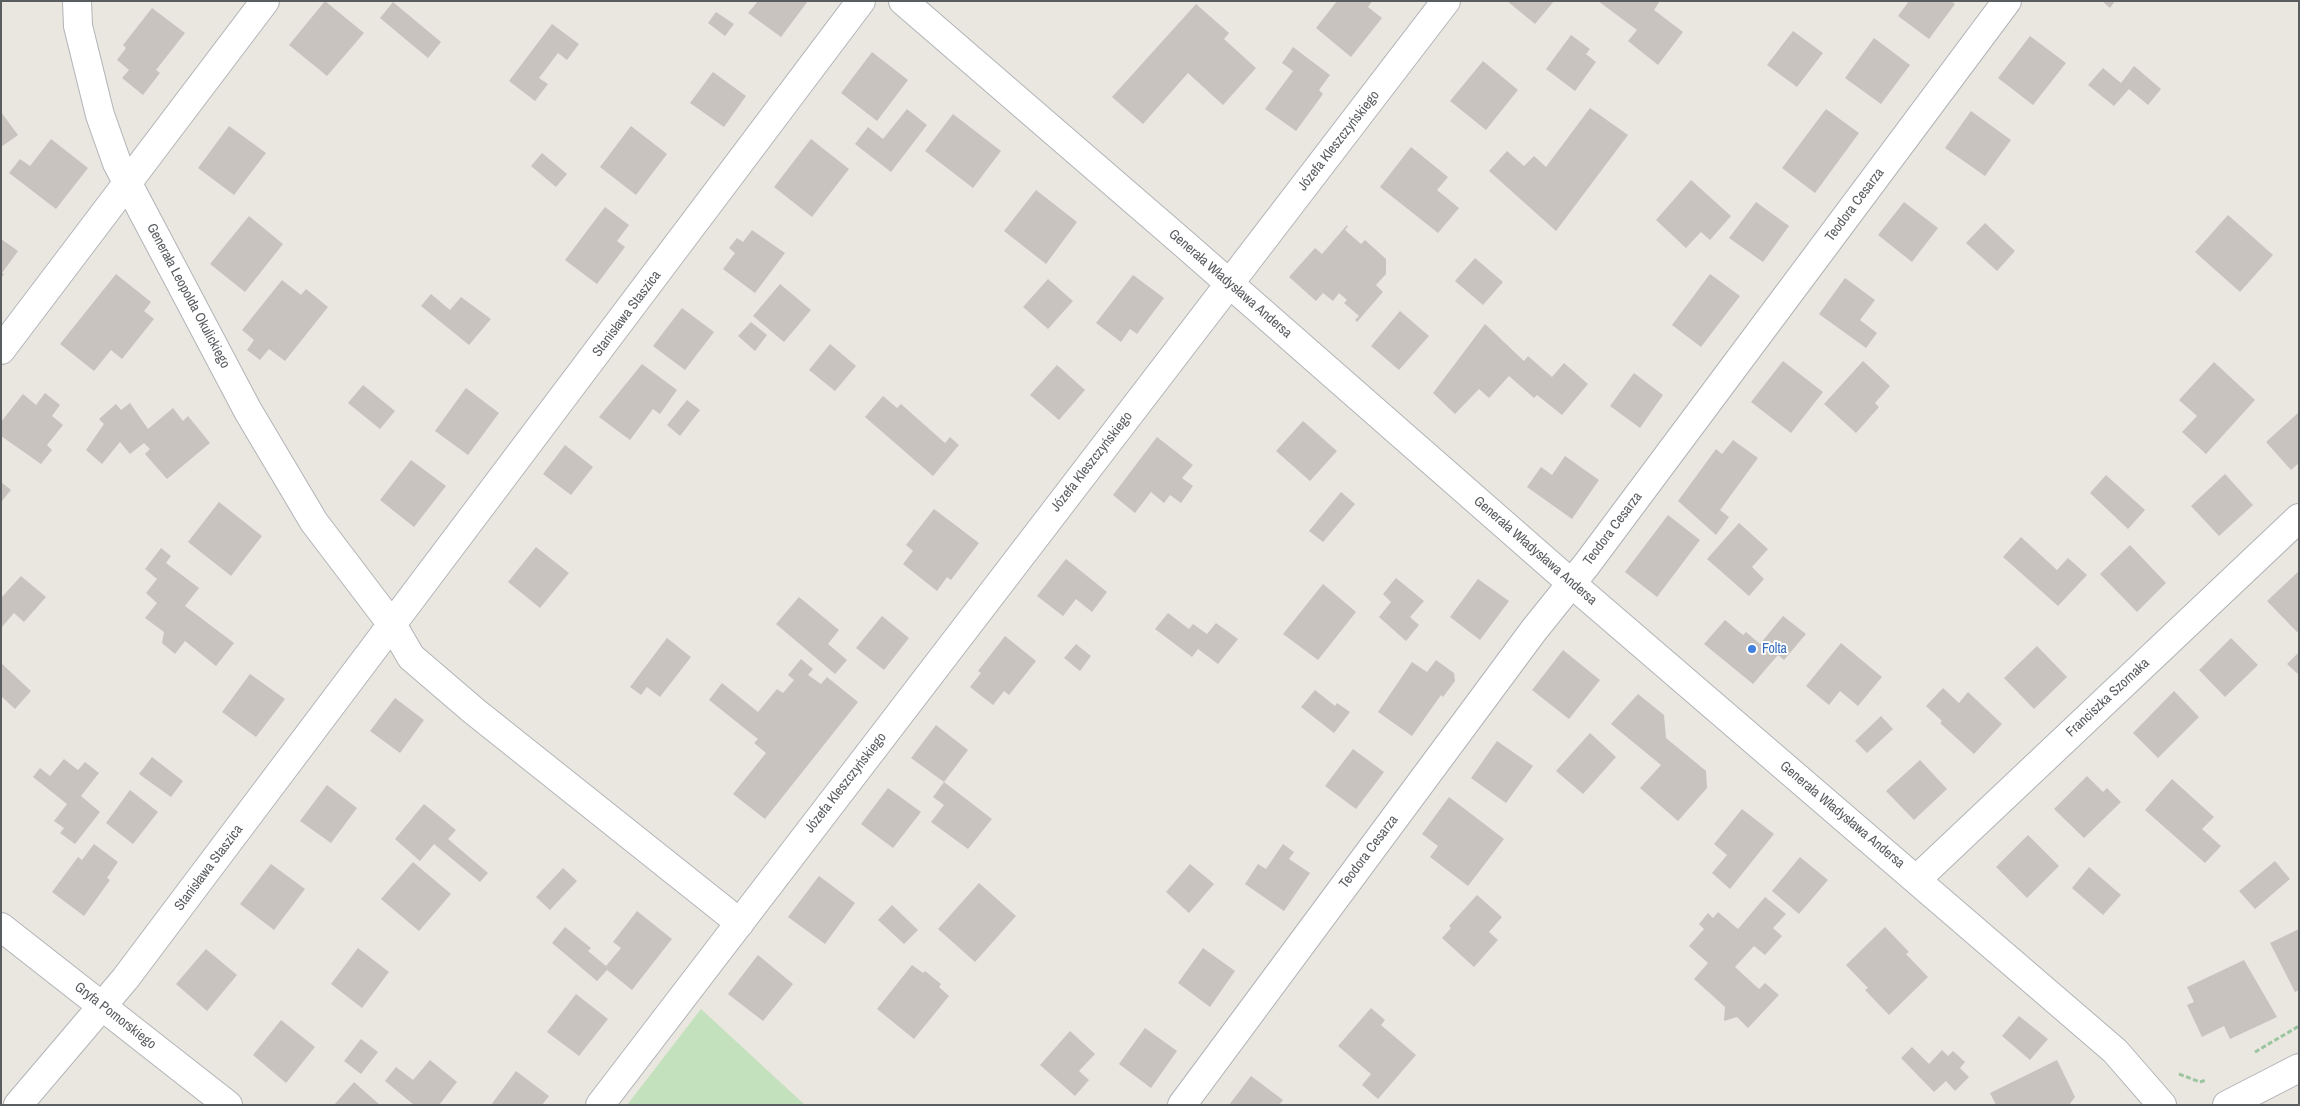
<!DOCTYPE html>
<html>
<head>
<meta charset="utf-8">
<style>
	body { margin:0 }
	#map { position:relative; width:2300px; height:1106px; overflow:hidden; background:#eae6e0; font-family:"Archivo Narrow",sans-serif }
	canvas { display:block }
	.frame { position:absolute; inset:0; border:2px solid #595d60; pointer-events:none }
</style>
</head>
<body>
<div id="map">
<canvas width="2300" height="1106"></canvas>
<div class="frame"></div>
</div>
<script>
const ctx = document.querySelector('canvas').getContext('2d');
ctx.lineJoin = 'round';
function fill(path, color) {
  ctx.fillStyle = color;
  ctx.fill(path, 'evenodd');
}
function shape(rows) {
  const path = new Path2D();
  for (const r of rows) {
    path.moveTo(r[0], r[1]);
    for (let i = 2; i < r.length; i += 2) path.lineTo(r[i], r[i + 1]);
  }
  return path;
}
function trace(path, color, width, dash) {
  ctx.strokeStyle = color;
  ctx.lineWidth = width;
  ctx.lineCap = dash ? 'butt' : 'round';
  ctx.setLineDash(dash || []);
  ctx.stroke(path);
}
function drawText(font, color, halo, rows, align = 'center') {
  ctx.font = font + ' "Archivo Narrow",sans-serif';
  ctx.lineWidth = 4;
  ctx.setLineDash([]);
  ctx.textBaseline = 'middle';
  ctx.strokeStyle = halo;
  ctx.fillStyle = color;
  for (const [text, x, y, turn = 0] of rows) {
    ctx.save();
    ctx.translate(x, y);
    ctx.rotate((+turn || 0) * Math.PI / 180);
    ctx.textAlign = isNaN(turn) ? turn : align;
    if (halo) ctx.strokeText(text, 0, 0);
    ctx.fillText(text, 0, 0);
    ctx.restore();
  }
}
const green = shape([
	[701,1009,805,1105,627,1105]
]);
const building = shape([
	[325,1,364,33,327,76,289,45],
	[758,1,808,1,781,37,748,13],
	[1337,1,1372,1,1368,7,1382,18,1351,57,1316,28],
	[1507,1,1554,1,1535,24],
	[1598,1,1660,1,1654,10,1683,32,1658,65,1628,41,1637,30],
	[1909,1,1951,1,1955,4,1929,39,1898,16],
	[2102,1,2115,1,2110,8],
	[393,2,441,42,428,58,380,18],
	[1196,4,1229,33,1224,39,1256,68,1223,105,1188,73,1143,124,1112,97],
	[152,8,185,33,156,70,160,73,143,95,122,78,129,70,117,60,126,48,123,45],
	[716,12,734,24,725,36,708,23],
	[552,24,579,44,567,60,558,53,539,78,548,84,535,101,509,81],
	[1793,31,1823,53,1797,87,1767,65],
	[1571,35,1590,49,1586,54,1596,62,1575,91,1546,69],
	[2030,36,2066,63,2033,105,1998,78],
	[1874,38,1910,65,1881,104,1845,78],
	[1293,47,1330,75,1319,90,1323,94,1296,131,1265,109,1293,71,1282,63],
	[872,52,908,80,877,121,841,93],
	[1483,61,1518,90,1486,130,1450,101],
	[2134,66,2161,89,2148,105,2129,89,2114,106,2088,85,2103,68,2121,83],
	[713,72,746,96,724,127,690,103],
	[1590,108,1628,135,1556,231,1489,171,1507,151,1524,166,1534,156,1546,167],
	[907,109,927,125,891,172,855,144,868,127,883,139],
	[1826,109,1859,133,1815,193,1782,168],
	[1971,111,2011,140,1985,176,1945,148],
	[1,112,18,135,1,147],
	[953,114,1001,151,973,188,925,151],
	[229,126,266,153,234,195,198,168],
	[631,126,667,154,636,195,600,167],
	[51,139,88,168,56,209,9,173,20,159,30,166],
	[811,139,849,169,812,217,774,187],
	[1411,147,1448,177,1437,190,1459,208,1438,233,1380,187],
	[542,153,567,174,556,187,531,166],
	[1691,180,1731,216,1710,240,1701,232,1686,248,1656,220],
	[1036,190,1077,222,1046,264,1004,231],
	[1756,202,1789,226,1763,262,1729,238],
	[1904,202,1938,228,1912,262,1878,235],
	[605,207,629,225,617,241,625,247,597,284,565,260],
	[2228,215,2273,255,2240,292,2195,252],
	[249,216,283,244,245,292,210,264],
	[1985,223,2015,251,1997,271,1966,243],
	[1347,225,1348,226,1345,230,1361,244,1365,240,1386,259,1386,274,1376,285,1383,292,1357,322,1355,320,1359,316,1344,303,1347,300,1339,293,1333,301,1323,293,1316,301,1289,277,1315,248,1322,254],
	[752,230,785,253,755,293,723,269,735,253,729,248,737,238,743,242],
	[1,239,18,251,2,273,4,274,1,278],
	[1475,258,1503,282,1483,305,1455,281],
	[116,274,151,302,144,311,154,319,122,359,111,350,94,371,60,344],
	[1710,274,1740,296,1701,347,1672,325],
	[1133,275,1164,298,1137,334,1130,329,1121,342,1096,323],
	[1845,278,1875,300,1860,320,1877,333,1866,348,1819,314],
	[1048,279,1073,301,1048,329,1023,307],
	[282,280,301,295,306,289,328,307,285,361,269,349,260,360,247,350,254,340,242,330],
	[780,284,811,310,784,342,753,316],
	[431,294,450,310,461,297,491,319,469,345,421,306],
	[682,308,714,332,685,370,653,346],
	[1400,311,1429,336,1399,370,1371,346],
	[751,322,767,335,755,351,738,336],
	[1485,324,1524,361,1528,356,1552,377,1564,363,1588,384,1562,415,1537,395,1534,398,1509,376,1489,398,1479,389,1455,414,1433,393],
	[830,344,856,366,835,391,809,370],
	[1783,361,1823,392,1791,433,1751,402],
	[1863,361,1890,386,1875,403,1879,407,1856,433,1824,404],
	[2214,362,2255,400,2206,454,2182,432,2197,416,2179,400],
	[642,364,677,390,660,414,653,409,630,440,599,417],
	[1057,365,1085,390,1059,420,1030,395],
	[1634,373,1663,395,1640,428,1610,406],
	[363,385,395,411,380,429,348,403],
	[466,388,499,413,468,455,435,431],
	[45,393,60,405,52,416,63,425,47,445,52,450,41,464,1,436,1,422,23,394,36,405],
	[883,396,897,408,901,404,945,443,950,437,959,445,933,476,865,417],
	[687,400,700,410,680,436,667,425],
	[130,403,148,429,173,408,183,421,188,416,210,443,167,479,145,454,150,449,144,443,130,454,120,442,102,464,86,450,104,424,99,419,116,404,121,410],
	[2298,413,2299,463,2291,470,2266,442],
	[1303,421,1337,451,1310,481,1276,451],
	[1157,437,1193,465,1182,478,1193,486,1181,503,1170,495,1164,503,1151,492,1135,513,1113,495],
	[1733,440,1758,458,1720,510,1729,517,1716,535,1678,501,1716,449,1722,454],
	[565,445,593,467,571,495,543,474],
	[1565,456,1599,480,1572,519,1527,487,1541,467,1552,475],
	[411,460,446,486,414,527,380,500],
	[2225,474,2253,505,2219,536,2191,506],
	[2106,475,2145,510,2128,529,2090,493],
	[1,482,11,490,1,502],
	[1341,492,1355,504,1323,542,1309,531],
	[219,502,262,536,231,576,188,542],
	[934,509,979,543,951,580,947,577,937,591,903,564,913,551,906,545],
	[1668,515,1700,540,1657,597,1625,572],
	[1739,523,1768,549,1752,567,1764,579,1749,596,1707,559],
	[2021,537,2057,570,2068,558,2087,575,2058,606,2003,557],
	[2130,545,2166,583,2137,612,2100,574],
	[536,547,569,573,540,608,508,582],
	[161,548,171,556,166,563,199,588,185,606,234,643,216,666,185,641,175,654,162,643,164,632,145,618,157,603,146,593,157,579,145,569],
	[1066,559,1107,592,1092,612,1076,599,1063,616,1037,596],
	[2299,571,2299,631,2297,632,2267,601],
	[21,576,46,597,24,622,14,613,1,628,1,598],
	[1396,578,1424,601,1410,617,1419,625,1406,641,1379,617,1391,602,1383,594],
	[1478,579,1509,601,1480,640,1450,617],
	[1323,584,1356,612,1318,660,1283,634],
	[799,597,839,630,828,644,847,660,835,674,776,624],
	[1168,613,1189,629,1193,624,1207,634,1216,623,1238,639,1218,664,1198,649,1192,657,1155,629],
	[882,616,909,638,884,670,856,648],
	[1783,616,1806,634,1784,660,1778,655,1753,684,1704,644,1725,620,1743,635,1746,632,1760,644],
	[1005,636,1036,661,1009,695,1004,691,993,705,970,687,981,673,978,671],
	[667,638,691,657,660,697,647,687,641,695,630,687],
	[2231,638,2258,665,2225,697,2199,670],
	[1841,643,1882,677,1858,706,1840,691,1829,705,1806,686],
	[1076,644,1091,656,1080,671,1064,658],
	[2037,646,2067,677,2034,709,2004,678],
	[1563,650,1600,680,1569,719,1532,690],
	[2299,652,2299,675,2287,664],
	[801,659,813,669,808,675,821,684,827,677,858,702,765,819,733,794,766,753,754,743,758,739,709,700,722,683,758,712,777,689,783,693,794,680,788,675],
	[1436,660,1454,673,1455,681,1443,697,1441,695,1412,736,1378,712,1412,662,1427,672],
	[1,663,31,691,15,709,1,696],
	[250,674,285,699,256,737,222,712],
	[1943,688,1959,703,1968,692,2002,724,1974,754,1940,723,1942,721,1926,706],
	[1315,690,1335,706,1337,703,1350,712,1334,733,1301,707],
	[2174,691,2199,717,2158,758,2133,733],
	[1638,694,1664,715,1666,738,1706,771,1707,788,1678,821,1640,788,1661,765,1611,724],
	[395,698,424,720,400,753,370,731],
	[1881,716,1893,729,1867,753,1855,741],
	[936,725,968,750,944,782,992,819,968,849,931,822,944,805,933,797,944,782,911,758],
	[1590,733,1616,757,1583,794,1556,771],
	[1497,741,1533,766,1506,803,1471,778],
	[1353,749,1384,772,1356,809,1325,786],
	[152,757,183,781,171,797,139,774],
	[64,759,78,770,85,762,99,773,81,796,100,812,75,844,60,833,64,828,54,821,67,804,33,777,40,768,50,776],
	[1920,760,1947,789,1914,820,1886,791],
	[2087,776,2103,792,2107,788,2121,802,2084,838,2054,809],
	[2172,779,2214,817,2202,829,2221,846,2205,863,2145,810],
	[327,785,357,808,331,843,300,821],
	[888,788,921,812,893,848,861,824],
	[130,790,158,812,133,844,106,823],
	[1449,797,1504,839,1468,886,1430,857,1438,846,1422,834],
	[424,804,456,830,448,839,488,873,480,882,434,844,420,861,395,839],
	[1742,809,1774,834,1730,889,1712,873,1727,855,1714,844],
	[2028,835,2059,866,2027,898,1996,867],
	[94,844,118,862,107,878,110,880,84,916,52,892,78,857,82,860],
	[1283,844,1294,852,1289,859,1310,873,1284,911,1245,884,1258,864,1266,869],
	[1800,857,1828,880,1799,914,1772,891],
	[2275,861,2290,879,2255,909,2239,891],
	[413,862,451,894,419,931,381,899],
	[271,864,305,889,274,930,240,904],
	[1190,864,1214,884,1189,913,1166,892],
	[2089,867,2121,895,2103,915,2072,888],
	[563,868,577,881,550,910,536,897],
	[819,876,855,903,825,944,788,917],
	[979,883,1016,916,975,962,938,929],
	[1477,895,1502,917,1489,932,1498,940,1474,967,1442,938,1451,928,1449,926],
	[1765,897,1786,914,1773,928,1782,936,1765,955,1754,946,1735,967,1759,989,1765,983,1779,995,1748,1028,1737,1017,1724,1021,1725,1007,1694,979,1708,963,1689,946,1704,929,1699,924,1708,913,1713,918,1718,912,1738,929],
	[892,905,918,930,904,944,878,920],
	[637,911,672,939,632,990,607,970,597,981,552,943,565,927,591,948,588,951,606,966,621,948,613,942],
	[1885,927,1909,952,1906,954,1928,977,1889,1015,1865,990,1868,988,1846,965],
	[2299,929,2299,990,2295,992,2270,943],
	[358,948,389,972,362,1008,331,984],
	[1203,948,1235,971,1210,1007,1178,983],
	[206,949,237,975,207,1011,176,984],
	[758,955,793,984,763,1021,728,994],
	[2244,960,2277,1017,2230,1039,2224,1026,2202,1037,2187,1005,2194,1002,2187,987],
	[912,965,923,973,925,971,941,984,939,987,949,996,914,1039,877,1009],
	[576,994,608,1019,579,1056,547,1032],
	[1371,1008,1385,1020,1381,1025,1416,1055,1378,1099,1362,1085,1371,1074,1338,1046],
	[2019,1016,2048,1039,2030,1060,2002,1036],
	[281,1020,315,1047,286,1083,253,1055],
	[1145,1028,1177,1051,1151,1088,1119,1064],
	[1070,1031,1095,1054,1079,1071,1089,1080,1075,1096,1040,1065],
	[361,1039,378,1052,361,1074,344,1061],
	[1912,1047,1929,1064,1942,1050,1948,1056,1953,1051,1965,1062,1960,1068,1969,1077,1955,1091,1946,1081,1934,1092,1901,1058],
	[430,1060,457,1082,439,1105,414,1105,385,1081,396,1067,413,1080],
	[2057,1060,2075,1097,2069,1105,1996,1105,1990,1093],
	[516,1071,549,1096,542,1105,491,1105],
	[1251,1076,1283,1100,1279,1105,1229,1105],
	[354,1082,380,1105,334,1105]
]);
const path = shape([
	[2255,1052,2299,1026],
	[2179,1074,2200,1082,2206,1080]
]);
const street = shape([
	[77,1,78,26,100,115,117,163,248,411,314,522,393,626,411,657,474,711,740,923],
	[903,1,1182,242,1571,583,2115,1051,2162,1105],
	[1,350,265,1],
	[1917,879,2299,518],
	[1,927,228,1105],
	[18,1105,125,979,861,1],
	[600,1105,1446,1],
	[1182,1105,1534,630,1587,564,2007,1]
]);
const secondary = shape([
	[2227,1105,2299,1068]
]);
const markers = [
	[1752,649,5,"#3f7fe0"]
];
const streetNames = [
	["Józefa Kleszczyńskiego",1339,141,-52],
	["Teodora Cesarza",1855,205,-53],
	["Generała Władysława Andersa",1230,284,41],
	["Generała Leopolda Okulickiego",188,296,62],
	["Stanisława Staszica",627,314,-53],
	["Józefa Kleszczyńskiego",1092,462,-52],
	["Teodora Cesarza",1613,529,-53],
	["Generała Władysława Andersa",1535,551,41],
	["Franciszka Szornaka",2108,698,-43],
	["Józefa Kleszczyńskiego",846,783,-52],
	["Generała Władysława Andersa",1842,815,40],
	["Teodora Cesarza",1369,852,-53],
	["Stanisława Staszica",209,868,-53],
	["Gryfa Pomorskiego",115,1016,38]
];
const shopNames = [
	["Folta",1762,649]
];
fill(green, '#c4e1be');
fill(building, '#c8c3bf');
trace(street, '#b1b4b7', 30);
trace(secondary, '#b0b4b7', 30);
trace(path, '#9bc59f', 3, [5, 2.5]);
trace(street, '#fff', 28);
trace(secondary, '#fff', 28);
for (const [x, y, r, color] of markers) {
  const dot = new Path2D();
  dot.arc(x, y, r, 0, 2 * Math.PI);
  ctx.fillStyle = color;
  ctx.fill(dot);
  trace(dot, '#fff', 2);
}
drawText('14px', '#595d60', '#fff', streetNames);
drawText('14px', '#366cbe', '#fff', shopNames, 'left');
</script>
</body>
</html>
